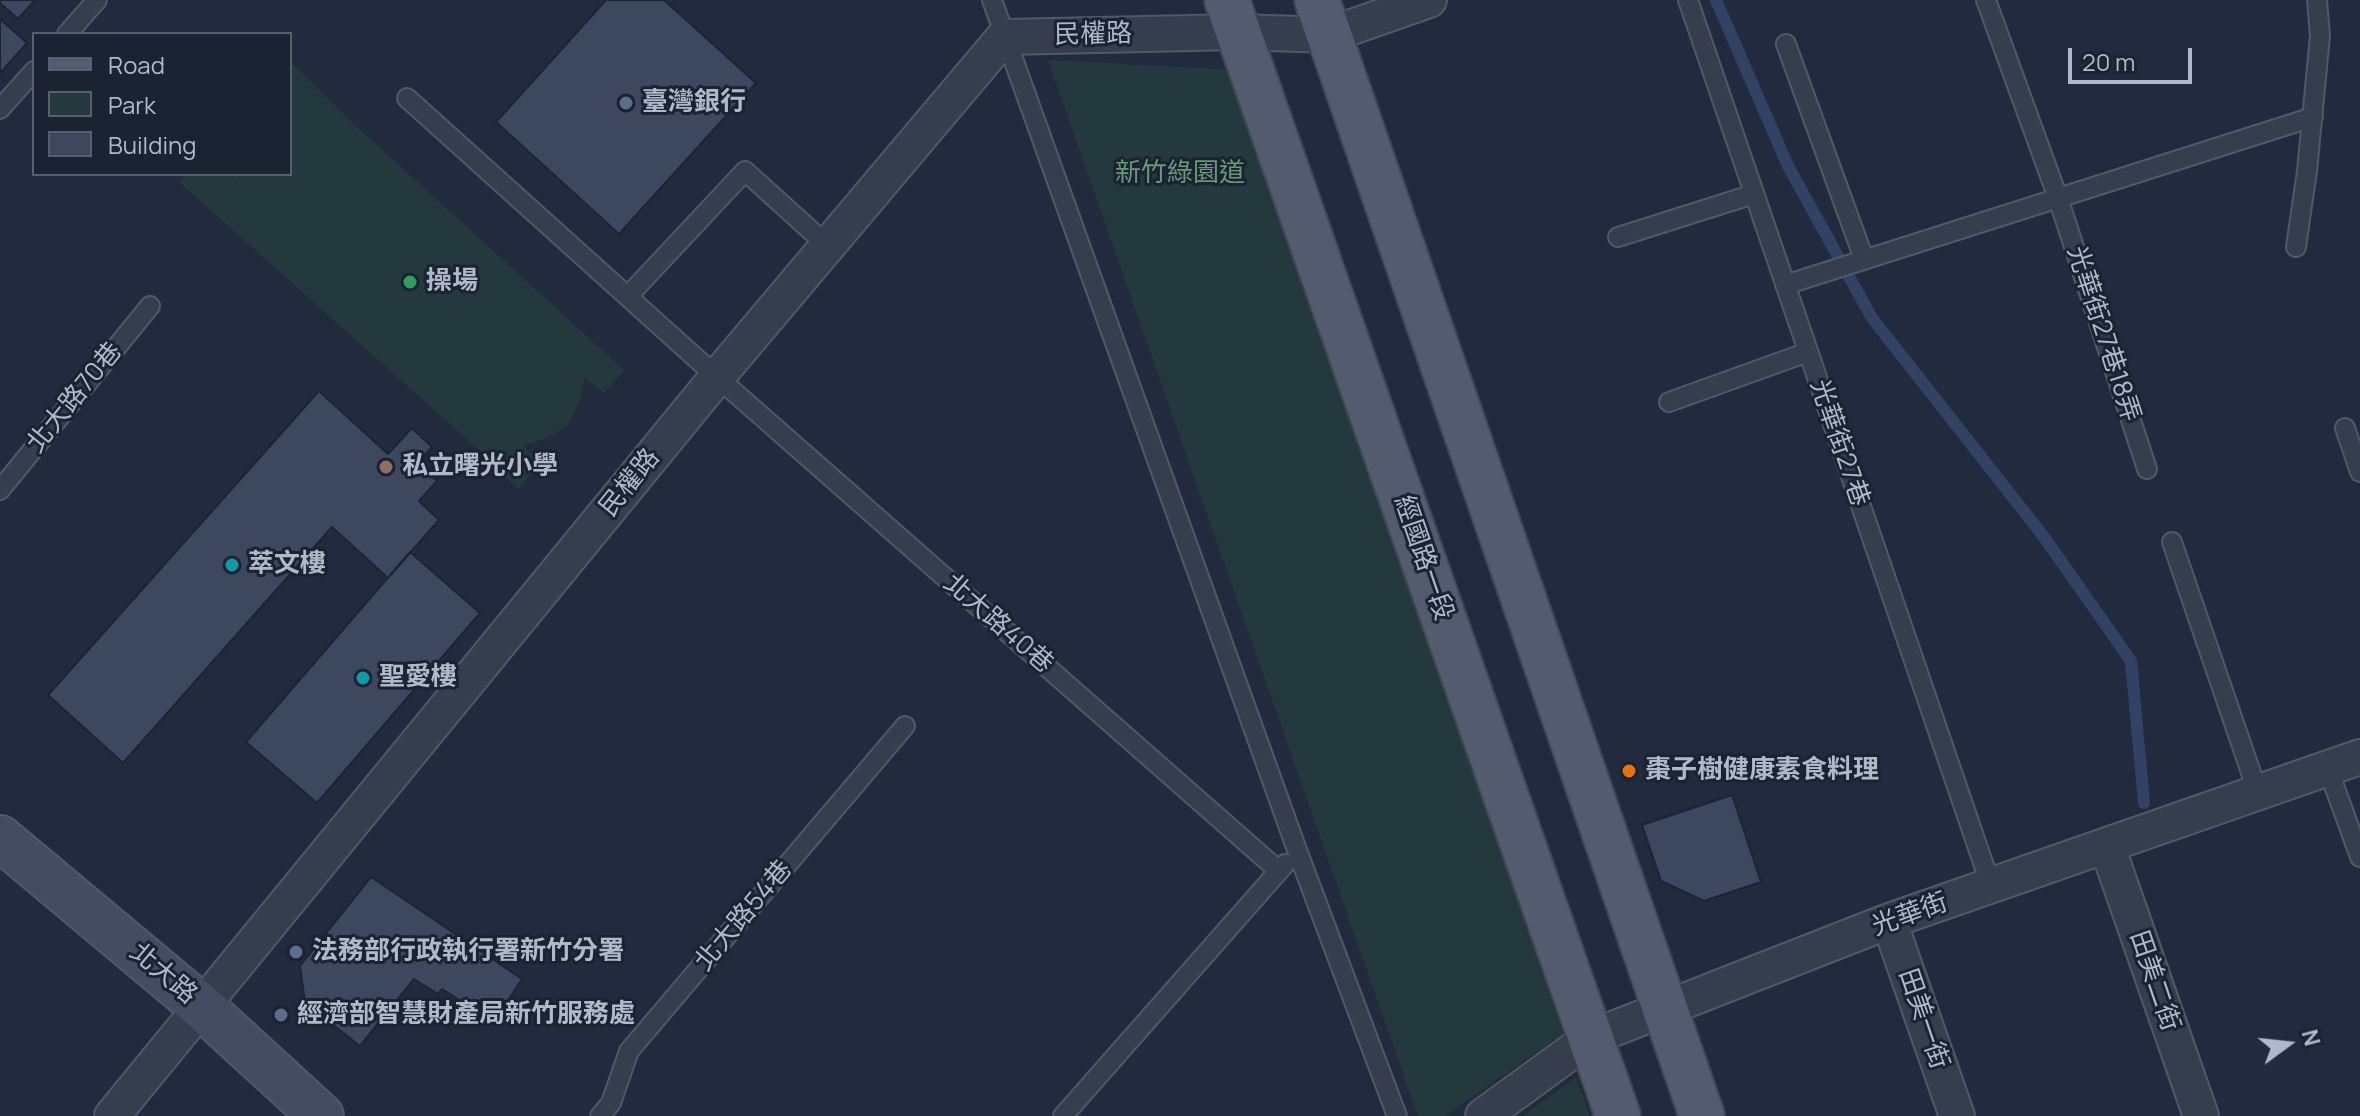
<!DOCTYPE html>
<html>
<head>
<meta charset="utf-8">
<style>
	body { margin:0 }
	#map { position:relative; width:2360px; height:1116px; overflow:hidden; background:#222b3d; font-family:Manrope,sans-serif }
	canvas { display:block }
	.legend { position:absolute; left:32px; top:32px; width:260px; height:144px; box-sizing:border-box; background:#1b2232; border:2px solid #575e6e; margin:0; padding:10px 14px; list-style:none; font-size:24px; color:#b1b8c9 }
	.legend li { display:flex; align-items:center; gap:16px; height:40px }
	.legend b { width:40px; border:2px solid #575e6e }
	.north { position:absolute; left:2248px; top:1004px; width:80px; height:80px; -webkit-text-stroke:6px #1b2232; paint-order:stroke; rotate:75deg; font-size:22px; font-weight:700; line-height:32px; text-align:center; color:#b1b8c9 }
	.north::after { content:''; display:block; margin:auto; width:28px; height:36px; background:#b1b8c9; clip-path:polygon(50% 0,100% 100%,50% 72%,0 100%) }
	.scale { position:absolute; left:2068px; top:48px; width:124px; height:36px; box-sizing:border-box; border:4px solid #b1b8c9; border-top:0; padding-left:10px; font-size:24px; line-height:28px; white-space:nowrap; color:#b1b8c9; -webkit-text-stroke:6px #1b2232; paint-order:stroke }
</style>
</head>
<body>
<div id="map">
<canvas width="2360" height="1116"></canvas>
<ul class="legend">
<li><b style="height:10px;background:#535c6e"></b>Road</li>
<li><b style="height:22px;background:#24393e"></b>Park</li>
<li><b style="height:22px;background:#3d475e"></b>Building</li>
</ul>
<div class="north">N</div>
<div class="scale">20 m</div>
</div>
<script>
const ctx = document.querySelector('canvas').getContext('2d');
ctx.lineJoin = 'round';
function fill(path, color) {
  ctx.fillStyle = color;
  ctx.fill(path, 'evenodd');
}
function shape(rows) {
  const path = new Path2D();
  for (const r of rows) {
    path.moveTo(r[0], r[1]);
    for (let i = 2; i < r.length; i += 2) path.lineTo(r[i], r[i + 1]);
  }
  return path;
}
function trace(path, color, width, dash) {
  ctx.strokeStyle = color;
  ctx.lineWidth = width;
  ctx.lineCap = dash ? 'butt' : 'round';
  ctx.setLineDash(dash || []);
  ctx.stroke(path);
}
function drawText(font, color, halo, rows, align = 'center') {
  ctx.font = font + ' Manrope,"Noto Sans TC",sans-serif';
  ctx.lineWidth = 6;
  ctx.setLineDash([]);
  ctx.textBaseline = 'middle';
  ctx.strokeStyle = halo;
  ctx.fillStyle = color;
  for (const [text, x, y, turn = 0] of rows) {
    ctx.save();
    ctx.translate(x, y);
    ctx.rotate((+turn || 0) * Math.PI / 180);
    ctx.textAlign = isNaN(turn) ? turn : align;
    if (halo) ctx.strokeText(text, 0, 0);
    ctx.fillText(text, 0, 0);
    ctx.restore();
  }
}
const green = shape([
	[1048,60,1237,70,1563,1034,1445,1116,1418,1116],
	[290,61,357,127,624,370,604,393,585,378,580,400,568,425,547,438,523,446,541,463,518,489,467,439,179,182,186,174,228,174,233,178,234,174,290,174,290,110,293,109,290,107],
	[1576,1077,1590,1116,1523,1116]
]);
const stream = shape([
	[1716,0,1788,166,1872,318,2044,537,2131,661,2144,803]
]);
const building = shape([
	[0,0,35,0,18,19,0,3,0,0],
	[606,0,664,0,756,83,619,234,496,122,606,0],
	[0,19,27,43,0,73,0,19],
	[319,391,388,454,412,428,432,447,418,463,437,481,419,501,439,520,388,578,332,527,123,763,48,695,319,391],
	[410,552,480,613,317,803,246,742,410,552],
	[1732,795,1761,882,1704,901,1661,881,1642,825,1732,795],
	[371,877,522,979,494,1022,442,989,438,994,414,979,360,1046,305,1003,300,966,371,877]
]);
const lane = shape([
	[992,0,1297,850,1397,1116],
	[1688,0,1991,886],
	[1986,0,2058,198,2147,469],
	[67,34,97,0],
	[1786,44,1864,259],
	[407,98,717,377,1279,871],
	[0,109,34,71],
	[1618,237,1754,194],
	[2296,247,2307,171,2320,36,2317,0],
	[1785,285,2313,117],
	[628,296,745,171,828,246],
	[1669,402,1808,352],
	[2345,428,2360,472],
	[0,490,150,306],
	[2172,542,2258,793],
	[2328,769,2360,857],
	[600,1116,611,1103,629,1051,905,726],
	[1063,1116,1285,864]
]);
const street = shape([
	[2107,846,2201,1116],
	[1889,921,1957,1116],
	[112,1116,717,377,1004,37,1239,32,1329,35,1429,0],
	[1483,1116,1590,1038,1889,921,2360,757]
]);
const secondary = shape([
	[0,838,202,1007,321,1116]
]);
const primary = shape([
	[1227,0,1618,1116],
	[1317,0,1702,1116]
]);
const markers = [
	[626,103,8,"#5c6f8a"],
	[410,282,8,"#2e9e5b"],
	[386,467,8,"#8d6e63"],
	[232,565,8,"#0f9aa8"],
	[363,678,8,"#0f9aa8"],
	[1629,771,8,"#e8710a"],
	[296,952,8,"#5c6f8a"],
	[281,1015,8,"#5c6f8a"]
];
const streetNames = [
	["民權路",1093,35,-1],
	["光華街27巷18弄",2103,334,72],
	["北大路70巷",75,398,-51],
	["光華街27巷",1839,443,71],
	["民權路",630,483,-51],
	["經國路一段",1423,558,71],
	["北大路40巷",998,624,41],
	["光華街",1910,915,-20],
	["北大路54巷",744,916,-50],
	["北大路",163,974,40],
	["田美二街",2154,981,71],
	["田美一街",1923,1019,71]
];
const poiNames = [
	["臺灣銀行",642,103],
	["操場",426,282],
	["私立曙光小學",402,467],
	["萃文樓",248,565],
	["聖愛樓",379,678],
	["棗子樹健康素食料理",1645,771],
	["法務部行政執行署新竹分署",312,952],
	["經濟部智慧財產局新竹服務處",297,1015]
];
const parkNames = [
	["新竹綠園道",1180,174]
];
fill(green, '#24393e');
trace(stream, '#324264', 12);
fill(building, '#3d475e');
trace(building, '#1d2434', 2);
trace(lane, '#515868', 22);
trace(street, '#515868', 38);
trace(secondary, '#515868', 48);
trace(primary, '#3f4656', 48);
trace(lane, '#363d4d', 18);
trace(street, '#363d4d', 34);
trace(secondary, '#434c61', 44);
trace(primary, '#535c6e', 44);
for (const [x, y, r, color] of markers) {
  const dot = new Path2D();
  dot.arc(x, y, r, 0, 2 * Math.PI);
  ctx.fillStyle = color;
  ctx.fill(dot);
  trace(dot, '#1b2232', 3);
}
drawText('26px', '#b1b8c9', '#1b2232', streetNames);
drawText('bold 26px', '#b1b8c9', '#1b2232', poiNames, 'left');
drawText('26px', '#679b78', '#1b2232', parkNames);
</script>
</body>
</html>
